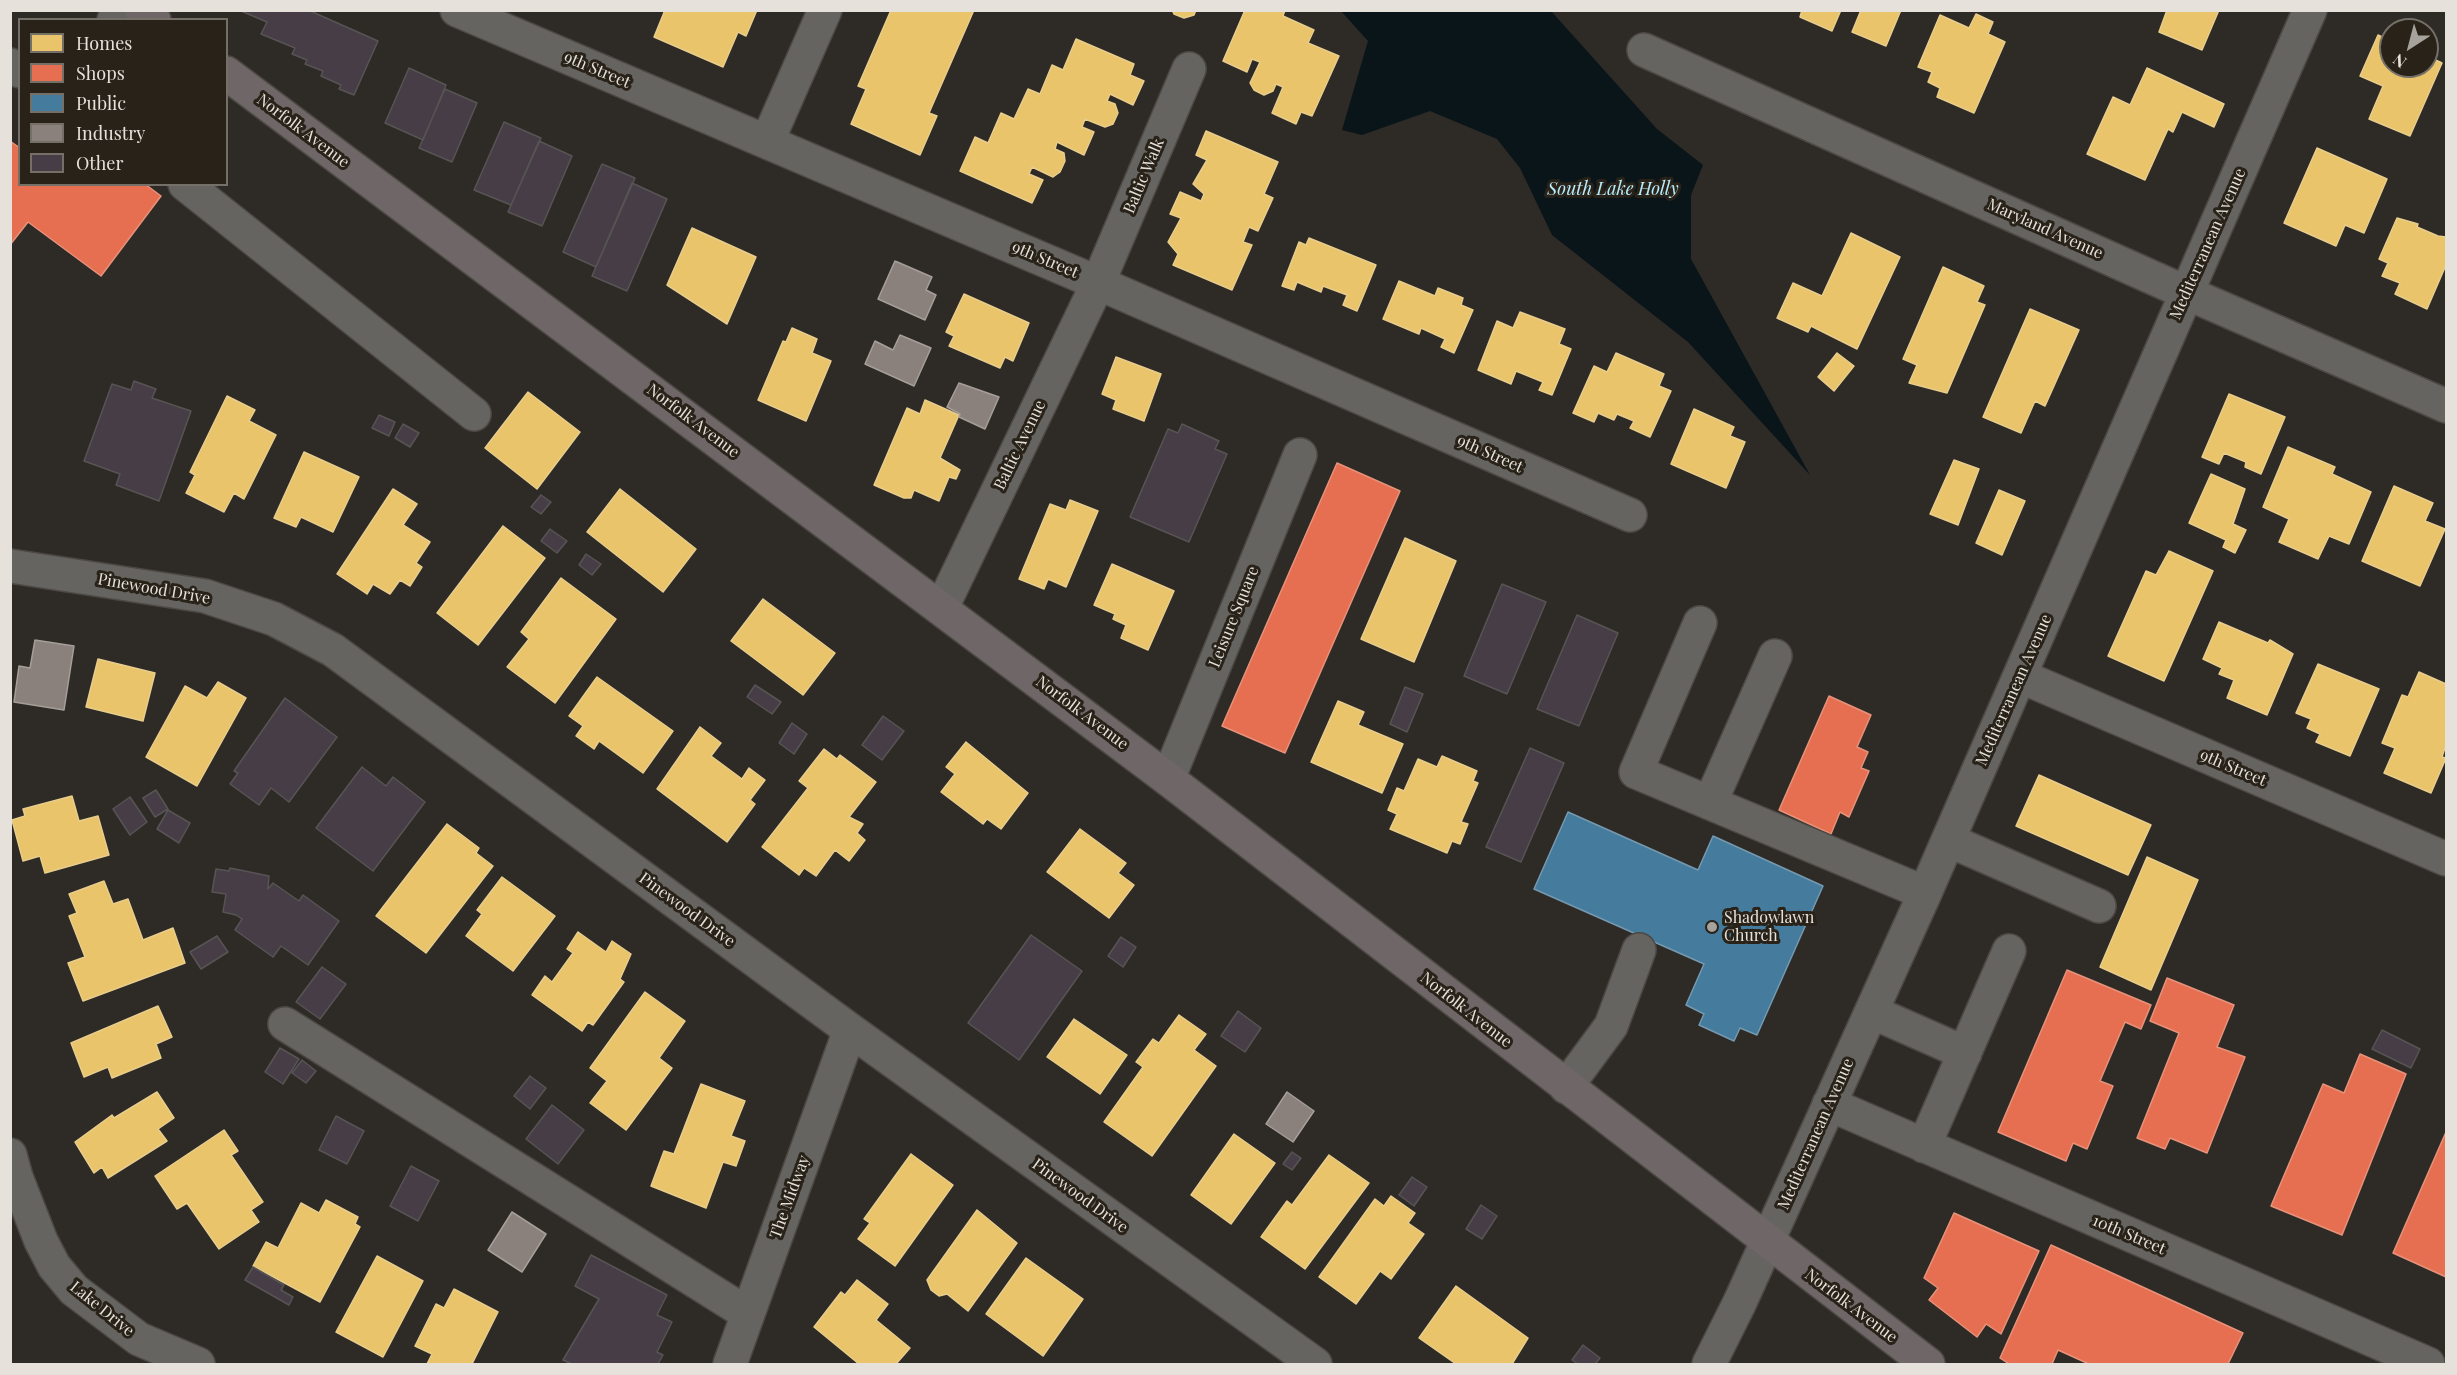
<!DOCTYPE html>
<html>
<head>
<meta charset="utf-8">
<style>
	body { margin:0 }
	#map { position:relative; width:2457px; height:1375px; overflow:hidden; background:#2e2a26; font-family:"Playfair Display",serif }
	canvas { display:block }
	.frame { position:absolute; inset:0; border:12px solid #e6e2db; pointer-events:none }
	.legend { position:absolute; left:18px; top:18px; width:210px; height:168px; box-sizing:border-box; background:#282219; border:2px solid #746f67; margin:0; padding:8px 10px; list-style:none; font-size:18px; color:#e6e2db }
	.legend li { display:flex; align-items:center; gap:12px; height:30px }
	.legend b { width:30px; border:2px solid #746f67 }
	.north { position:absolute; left:2379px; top:18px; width:60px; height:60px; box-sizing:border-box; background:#282219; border:2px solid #746f67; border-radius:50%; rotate:216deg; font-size:16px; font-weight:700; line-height:24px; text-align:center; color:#e6e2db }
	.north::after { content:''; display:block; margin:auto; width:21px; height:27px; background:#a6a29c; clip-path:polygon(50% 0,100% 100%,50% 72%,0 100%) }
</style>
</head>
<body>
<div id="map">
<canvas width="2457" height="1375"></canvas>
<div class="frame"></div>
<ul class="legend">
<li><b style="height:16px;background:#e9c46a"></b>Homes</li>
<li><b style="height:16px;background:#e76f51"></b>Shops</li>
<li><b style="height:16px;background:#457b9d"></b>Public</li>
<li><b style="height:16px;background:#8a817c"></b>Industry</li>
<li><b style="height:16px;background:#473d47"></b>Other</li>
</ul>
<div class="north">N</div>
</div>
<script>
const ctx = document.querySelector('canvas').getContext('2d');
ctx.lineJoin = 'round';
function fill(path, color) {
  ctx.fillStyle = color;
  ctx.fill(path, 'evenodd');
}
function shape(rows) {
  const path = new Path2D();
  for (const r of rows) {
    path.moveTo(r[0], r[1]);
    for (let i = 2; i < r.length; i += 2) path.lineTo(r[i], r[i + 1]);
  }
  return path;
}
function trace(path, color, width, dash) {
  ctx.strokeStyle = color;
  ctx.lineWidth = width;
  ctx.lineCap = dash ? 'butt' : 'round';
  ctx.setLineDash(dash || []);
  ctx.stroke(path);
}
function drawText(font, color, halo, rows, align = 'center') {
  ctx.font = font + ' "Playfair Display",serif';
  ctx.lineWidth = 6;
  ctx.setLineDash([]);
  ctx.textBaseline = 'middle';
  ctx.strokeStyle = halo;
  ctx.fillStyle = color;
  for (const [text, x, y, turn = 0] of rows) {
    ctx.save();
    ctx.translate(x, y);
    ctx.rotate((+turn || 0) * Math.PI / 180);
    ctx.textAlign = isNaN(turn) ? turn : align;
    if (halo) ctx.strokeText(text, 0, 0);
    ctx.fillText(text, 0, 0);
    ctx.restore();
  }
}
const water = shape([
	[1341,11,1551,11,1657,129,1703,165,1691,195,1691,259,1810,475,1688,342,1552,235,1520,168,1497,139,1430,111,1362,135,1342,130,1368,41]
]);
const homes = shape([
	[665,10,757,10,746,36,738,32,723,67,654,37,665,10],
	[891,10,974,10,929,113,937,116,920,155,851,124,866,89,858,86,891,10],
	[1172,10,1196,10,1194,15,1184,18,1174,14,1172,10],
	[1245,10,1285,10,1283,16,1314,30,1308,43,1339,56,1312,116,1301,112,1296,124,1272,113,1283,87,1276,84,1273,91,1264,95,1254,90,1250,83,1260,62,1252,59,1247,72,1223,61,1245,10],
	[1802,10,1841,10,1832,31,1800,17,1802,10],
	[1861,10,1901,10,1886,46,1852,32,1861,10],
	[2167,10,2219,10,2202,50,2159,32,2167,10],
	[1976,14,1993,22,1988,34,2005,42,1974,113,1937,97,1940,88,1928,82,1932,72,1918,67,1940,15,1969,28,1976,14],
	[2378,35,2391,41,2391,66,2427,66,2427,56,2442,63,2410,136,2369,119,2383,86,2360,76,2378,35],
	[1076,39,1134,64,1130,75,1144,81,1133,105,1110,94,1107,101,1115,104,1118,113,1113,124,1105,127,1085,119,1082,127,1094,132,1084,155,1057,142,1055,149,1064,153,1065,161,1060,172,1053,177,1032,167,1029,174,1043,180,1032,203,960,171,975,137,988,143,1001,113,1014,119,1028,89,1040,94,1052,65,1063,70,1076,39],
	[2147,68,2224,104,2214,127,2182,112,2173,132,2168,129,2145,180,2087,154,2113,97,2130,105,2147,68],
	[1206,131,1278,162,1264,194,1273,198,1258,231,1249,227,1243,242,1252,245,1232,290,1173,265,1178,254,1168,242,1181,218,1170,214,1180,192,1201,201,1204,194,1193,184,1207,160,1196,155,1206,131],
	[2317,148,2387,179,2364,233,2345,225,2336,246,2284,223,2317,148],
	[2397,218,2418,224,2417,227,2438,236,2446,237,2446,265,2427,309,2395,294,2400,283,2382,276,2388,263,2379,259,2397,218],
	[692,228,756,257,727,324,667,285,692,228],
	[1851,233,1900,257,1857,349,1811,326,1808,332,1777,318,1793,283,1822,296,1851,233],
	[1309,238,1376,265,1357,311,1343,305,1347,295,1323,286,1321,292,1297,282,1294,290,1282,286,1299,242,1306,245,1309,238],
	[1943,267,1984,286,1977,302,1985,305,1947,393,1909,383,1917,365,1903,359,1943,267],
	[1399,281,1435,296,1438,288,1463,298,1461,305,1473,310,1454,353,1441,347,1445,339,1421,328,1419,334,1383,319,1399,281],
	[964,294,1029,323,1013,361,1005,357,1000,368,949,346,954,336,946,332,964,294],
	[2030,309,2079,330,2045,406,2035,401,2021,433,1983,417,2030,309],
	[1520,312,1565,329,1559,344,1571,349,1552,395,1539,390,1543,382,1516,371,1511,384,1478,370,1497,321,1513,328,1520,312],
	[792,328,817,339,812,353,831,361,806,421,758,400,783,341,786,342,792,328],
	[1616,353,1664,374,1659,386,1671,391,1650,437,1630,428,1634,421,1617,414,1614,420,1598,413,1594,422,1573,413,1594,366,1607,372,1616,353],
	[1837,353,1854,366,1834,391,1818,377,1837,353],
	[1116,357,1161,374,1144,421,1113,409,1116,400,1102,394,1116,357],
	[528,392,580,432,537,489,485,448,528,392],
	[2229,394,2285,417,2261,474,2245,467,2246,462,2224,453,2219,464,2202,457,2229,394],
	[227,396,255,410,249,421,276,435,244,499,234,493,224,512,186,493,195,475,190,472,227,396],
	[925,400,959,415,940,458,960,470,956,479,949,477,939,501,914,490,911,498,904,498,874,485,907,408,920,414,925,400],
	[1694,409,1734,427,1730,436,1745,442,1726,488,1671,464,1694,409],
	[2288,447,2335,467,2332,474,2371,492,2349,544,2329,536,2318,559,2279,542,2289,519,2263,507,2288,447],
	[304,452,359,477,333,532,301,517,296,527,274,518,304,452],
	[1954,460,1979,469,1958,525,1930,514,1954,460],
	[2211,474,2245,489,2233,524,2246,530,2235,553,2223,547,2226,540,2189,523,2211,474],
	[2394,486,2433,503,2425,521,2445,529,2420,586,2362,561,2394,486],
	[393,489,417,504,403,525,430,542,416,563,422,567,410,586,400,580,390,594,373,584,367,594,337,574,393,489],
	[620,489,696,549,663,592,587,532,620,489],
	[1999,490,2025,501,2002,555,1976,543,1999,490],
	[1070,500,1098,511,1066,587,1048,579,1044,589,1019,579,1050,504,1066,510,1070,500],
	[503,526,545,558,478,645,437,613,503,526],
	[1405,538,1456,561,1414,662,1361,639,1405,538],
	[2169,551,2213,571,2164,681,2108,656,2146,571,2156,575,2169,551],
	[1112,564,1174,591,1148,650,1121,638,1126,625,1113,619,1115,614,1094,605,1112,564],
	[561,578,616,619,555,703,507,667,529,639,521,632,561,578],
	[763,599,835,653,803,695,731,641,763,599],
	[2219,622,2268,643,2270,640,2293,654,2267,715,2227,698,2234,680,2219,674,2222,668,2203,659,2219,622],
	[98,659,155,673,143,721,86,707,98,659],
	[2318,664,2379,689,2350,756,2316,742,2320,734,2307,728,2311,719,2296,713,2318,664],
	[2419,672,2446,684,2446,745,2442,757,2446,758,2431,793,2384,773,2395,748,2382,743,2402,695,2408,697,2419,672],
	[597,677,673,731,643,773,599,741,594,749,576,736,583,726,569,716,597,677],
	[218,682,246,698,197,786,146,757,185,686,207,698,218,682],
	[1338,701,1364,712,1358,725,1403,744,1382,793,1311,762,1338,701],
	[700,727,721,743,711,756,742,779,749,768,765,780,750,800,755,804,727,842,657,789,700,727],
	[966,742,1028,793,1001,829,987,819,983,824,941,792,955,774,946,767,966,742],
	[824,749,837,759,840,755,876,782,849,817,863,824,857,833,865,840,849,861,835,850,816,876,804,868,799,875,762,847,808,788,799,781,824,749],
	[1442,756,1477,771,1473,781,1478,783,1461,822,1468,824,1460,844,1452,841,1447,853,1390,829,1397,814,1388,810,1397,788,1404,791,1418,759,1437,767,1442,756],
	[2039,775,2151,825,2128,875,2016,826,2039,775],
	[72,796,79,821,98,816,109,855,45,873,40,856,23,861,12,820,25,816,23,809,72,796],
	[447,824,479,848,476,853,493,866,426,953,376,916,447,824],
	[1080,829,1126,863,1118,873,1134,885,1109,918,1047,872,1080,829],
	[2147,857,2198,880,2151,990,2100,967,2147,857],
	[502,877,555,916,513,971,466,936,482,914,477,910,502,877],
	[104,881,113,904,128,899,143,940,173,928,185,963,83,1001,68,963,85,957,69,916,77,913,69,894,104,881],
	[578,932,606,952,612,941,631,954,620,979,624,982,593,1025,588,1022,582,1031,532,995,545,976,552,982,573,953,567,949,578,932],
	[645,992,685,1021,659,1058,672,1068,626,1130,590,1103,607,1081,590,1068,645,992],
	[158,1006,172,1037,156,1044,161,1058,112,1078,108,1067,84,1077,71,1043,158,1006],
	[1179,1015,1206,1034,1194,1050,1216,1066,1152,1156,1104,1122,1143,1067,1136,1062,1153,1039,1159,1043,1179,1015],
	[1074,1019,1127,1055,1100,1094,1047,1057,1074,1019],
	[701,1084,745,1101,731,1136,745,1141,736,1166,723,1162,706,1208,651,1186,664,1151,674,1154,701,1084],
	[157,1092,174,1118,158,1129,167,1141,108,1178,102,1167,94,1173,75,1142,112,1115,114,1118,157,1092],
	[224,1130,238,1151,231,1155,263,1202,251,1210,259,1222,219,1249,187,1203,177,1209,155,1176,224,1130],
	[1234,1134,1275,1163,1231,1224,1191,1195,1234,1134],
	[911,1154,953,1185,895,1266,858,1239,870,1223,864,1219,911,1154],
	[1329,1155,1369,1183,1305,1269,1261,1237,1287,1201,1292,1205,1329,1155],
	[1391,1196,1415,1213,1408,1223,1424,1234,1391,1279,1380,1271,1356,1304,1319,1277,1375,1199,1384,1206,1391,1196],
	[326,1200,358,1217,355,1224,360,1227,320,1302,253,1266,266,1242,278,1248,301,1203,319,1213,326,1200],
	[977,1210,1017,1243,968,1311,947,1294,939,1296,931,1290,927,1280,977,1210],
	[377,1256,423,1281,383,1357,336,1332,377,1256],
	[1026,1258,1083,1299,1043,1356,986,1314,1026,1258],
	[857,1280,888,1304,876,1320,910,1348,896,1364,859,1364,814,1327,841,1292,845,1295,857,1280],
	[1456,1286,1528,1338,1512,1364,1456,1364,1419,1338,1456,1286],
	[454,1289,498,1312,472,1364,427,1364,432,1354,415,1346,436,1304,444,1308,454,1289]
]);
const shops = shape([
	[10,141,20,148,20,184,145,184,161,196,101,276,28,222,10,245,10,141],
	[1337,463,1400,491,1285,753,1222,726,1337,463],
	[1829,696,1871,715,1857,747,1868,752,1861,768,1869,771,1849,817,1840,812,1831,834,1779,810,1829,696],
	[2067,970,2151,1005,2141,1029,2125,1022,2100,1081,2113,1086,2087,1149,2073,1143,2066,1161,1998,1132,2067,970],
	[2167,978,2234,1005,2217,1047,2245,1057,2207,1153,2170,1138,2165,1149,2137,1138,2179,1033,2150,1021,2167,978],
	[2360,1054,2406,1074,2342,1235,2271,1206,2323,1084,2344,1093,2360,1054],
	[2446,1132,2446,1277,2393,1253,2446,1132],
	[1954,1213,2039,1251,2001,1334,1986,1324,1977,1337,1929,1300,1938,1288,1924,1278,1954,1213],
	[2051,1245,2243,1333,2228,1364,2089,1364,2058,1350,2052,1364,2009,1364,2000,1358,2051,1245]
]);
const public = shape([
	[1568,812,1698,870,1713,836,1823,886,1757,1035,1740,1028,1734,1041,1699,1025,1704,1014,1686,1005,1704,964,1534,889,1568,812]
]);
const industry = shape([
	[895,261,932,277,926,290,936,295,925,320,878,299,895,261],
	[900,335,931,348,914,386,865,364,875,341,893,350,900,335],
	[959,383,999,397,985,429,959,417,960,414,947,407,959,383],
	[35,640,74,646,64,710,14,702,19,666,30,668,35,640],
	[1287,1092,1314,1111,1293,1142,1266,1124,1287,1092],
	[512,1212,546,1234,522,1272,488,1250,512,1212]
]);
const building = shape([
	[308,10,378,41,354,95,339,89,341,85,321,76,323,71,305,64,307,60,292,54,295,48,261,34,267,22,241,11,308,10],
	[409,68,446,85,423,140,385,123,409,68],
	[445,89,477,103,452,162,419,148,445,89],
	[504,122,541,138,511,205,474,190,504,122],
	[539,141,572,156,542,226,508,212,539,141],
	[602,164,635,178,596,267,563,252,602,164],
	[632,183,667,199,627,291,592,276,632,183],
	[134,381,156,389,152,398,191,411,159,501,116,485,120,474,84,461,112,384,131,390,134,381],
	[379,415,395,422,389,436,372,428,379,415],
	[403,424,419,433,410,447,395,438,403,424],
	[1182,424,1219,441,1215,449,1227,454,1189,542,1130,517,1168,429,1178,433,1182,424],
	[541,495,551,502,541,514,531,507,541,495],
	[550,529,567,541,557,553,541,541,550,529],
	[586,554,601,564,592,575,579,565,586,554],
	[1502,584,1546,602,1507,694,1464,676,1502,584],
	[1577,615,1618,633,1579,726,1537,709,1577,615],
	[755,685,781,702,772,714,747,697,755,685],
	[1405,687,1423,694,1407,732,1390,724,1405,687],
	[285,698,337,737,289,802,271,788,259,805,230,784,238,773,234,771,285,698],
	[883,716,904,731,882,760,862,745,883,716],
	[792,723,807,734,794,754,779,743,792,723],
	[1530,748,1564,763,1521,862,1486,847,1530,748],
	[362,767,386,786,393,777,425,802,373,871,316,828,362,767],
	[156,790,168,809,155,817,143,798,156,790],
	[130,797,147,822,130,835,113,809,130,797],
	[168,810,190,823,179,843,157,829,168,810],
	[230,868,269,876,268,889,273,883,299,901,303,895,339,921,308,965,281,946,273,957,235,930,242,919,236,915,223,912,226,894,212,892,216,869,229,871,230,868],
	[1031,935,1082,971,1019,1060,968,1023,1031,935],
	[217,936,228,952,201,969,190,952,217,936],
	[1121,937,1136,947,1123,967,1108,956,1121,937],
	[322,967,346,984,320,1019,296,1002,322,967],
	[1238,1011,1261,1028,1245,1052,1221,1036,1238,1011],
	[2382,1030,2420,1049,2411,1068,2372,1049,2382,1030],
	[280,1048,299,1059,283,1084,265,1072,280,1048],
	[302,1060,316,1071,306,1083,292,1073,302,1060],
	[530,1076,546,1088,530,1109,514,1096,530,1076],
	[552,1105,584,1130,558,1164,526,1139,552,1105],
	[336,1116,364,1131,347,1164,319,1150,336,1116],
	[1292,1152,1301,1158,1292,1170,1283,1164,1292,1152],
	[411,1166,439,1181,418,1221,390,1206,411,1166],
	[1412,1177,1427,1187,1414,1206,1399,1195,1412,1177],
	[1481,1205,1497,1216,1482,1239,1466,1229,1481,1205],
	[591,1255,667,1295,657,1315,672,1322,657,1352,663,1355,658,1364,572,1364,563,1360,599,1299,575,1286,591,1255],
	[253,1267,284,1285,281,1290,293,1297,289,1305,245,1280,253,1267],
	[1583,1345,1600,1358,1595,1364,1578,1364,1572,1360,1583,1345]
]);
const minor = shape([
	[457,10,1098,283,1630,515],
	[114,20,119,10],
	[1644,50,2187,293,2446,406],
	[10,65,20,71],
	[767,142,825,10],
	[185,184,474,414],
	[10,566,205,596,274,619,333,650,850,1030,1315,1364],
	[942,607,1098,283,1189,69],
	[1700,623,1636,772,1925,893],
	[2020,676,2446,859],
	[1168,779,1300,455],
	[1710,803,1775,656],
	[1948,840,2099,906],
	[1872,1012,1965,1053],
	[285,1024,748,1314],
	[1566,1087,1611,1026,1639,950],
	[1829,1104,2428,1364],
	[1924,1146,2009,951],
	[10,1155,16,1177,41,1241,54,1266,74,1290,139,1339,198,1364],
	[730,1364,850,1030],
	[1709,1364,1740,1302,1925,893,2310,10]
]);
const major = shape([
	[142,10,154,20],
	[226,73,1168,779,1928,1364]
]);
const markers = [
	[1712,927,6,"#a6a29c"]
];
const streetNames = [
	["9th Street",597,70,23],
	["Norfolk Avenue",303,131,37],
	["Baltic Walk",1144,176,-67],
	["Maryland Avenue",2045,229,24],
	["Mediterranean Avenue",2208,244,-66],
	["9th Street",1045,260,23],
	["Norfolk Avenue",693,421,37],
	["Baltic Avenue",1020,445,-64],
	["9th Street",1490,454,24],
	["Pinewood Drive",154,589,10],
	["Leisure Square",1234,617,-68],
	["Mediterranean Avenue",2014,690,-66],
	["Norfolk Avenue",1082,713,37],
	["9th Street",2233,768,23],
	["Pinewood Drive",687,910,36],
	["Norfolk Avenue",1466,1010,38],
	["Mediterranean Avenue",1816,1134,-66],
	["Pinewood Drive",1080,1196,36],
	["The Midway",790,1197,-70],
	["10th Street",2129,1235,23],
	["Norfolk Avenue",1851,1306,37],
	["Lake Drive",102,1309,39]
];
const poiNames = [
	["Shadowlawn",1724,918],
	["Church",1724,936]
];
const waterNames = [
	["South Lake Holly",1613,189]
];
fill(water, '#091519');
fill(homes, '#e9c46a');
trace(homes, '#e8cd8c', 1.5);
fill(shops, '#e76f51');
trace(shops, '#e7927a', 1.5);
fill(public, '#457b9d');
trace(public, '#759ab0', 1.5);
fill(industry, '#8a817c');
trace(industry, '#a69e98', 1.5);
fill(building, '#473d47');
trace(building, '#575454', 1.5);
trace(minor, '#4c4844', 36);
trace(major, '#4c4844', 36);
trace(minor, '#666460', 33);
trace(major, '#6f6767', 33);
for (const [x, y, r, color] of markers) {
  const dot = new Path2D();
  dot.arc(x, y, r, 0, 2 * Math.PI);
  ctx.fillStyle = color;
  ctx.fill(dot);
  trace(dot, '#282219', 2);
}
drawText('16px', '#e6e2db', '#282219', streetNames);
drawText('16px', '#e6e2db', '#282219', poiNames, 'left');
drawText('italic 18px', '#b6ebfc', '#282219', waterNames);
</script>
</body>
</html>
